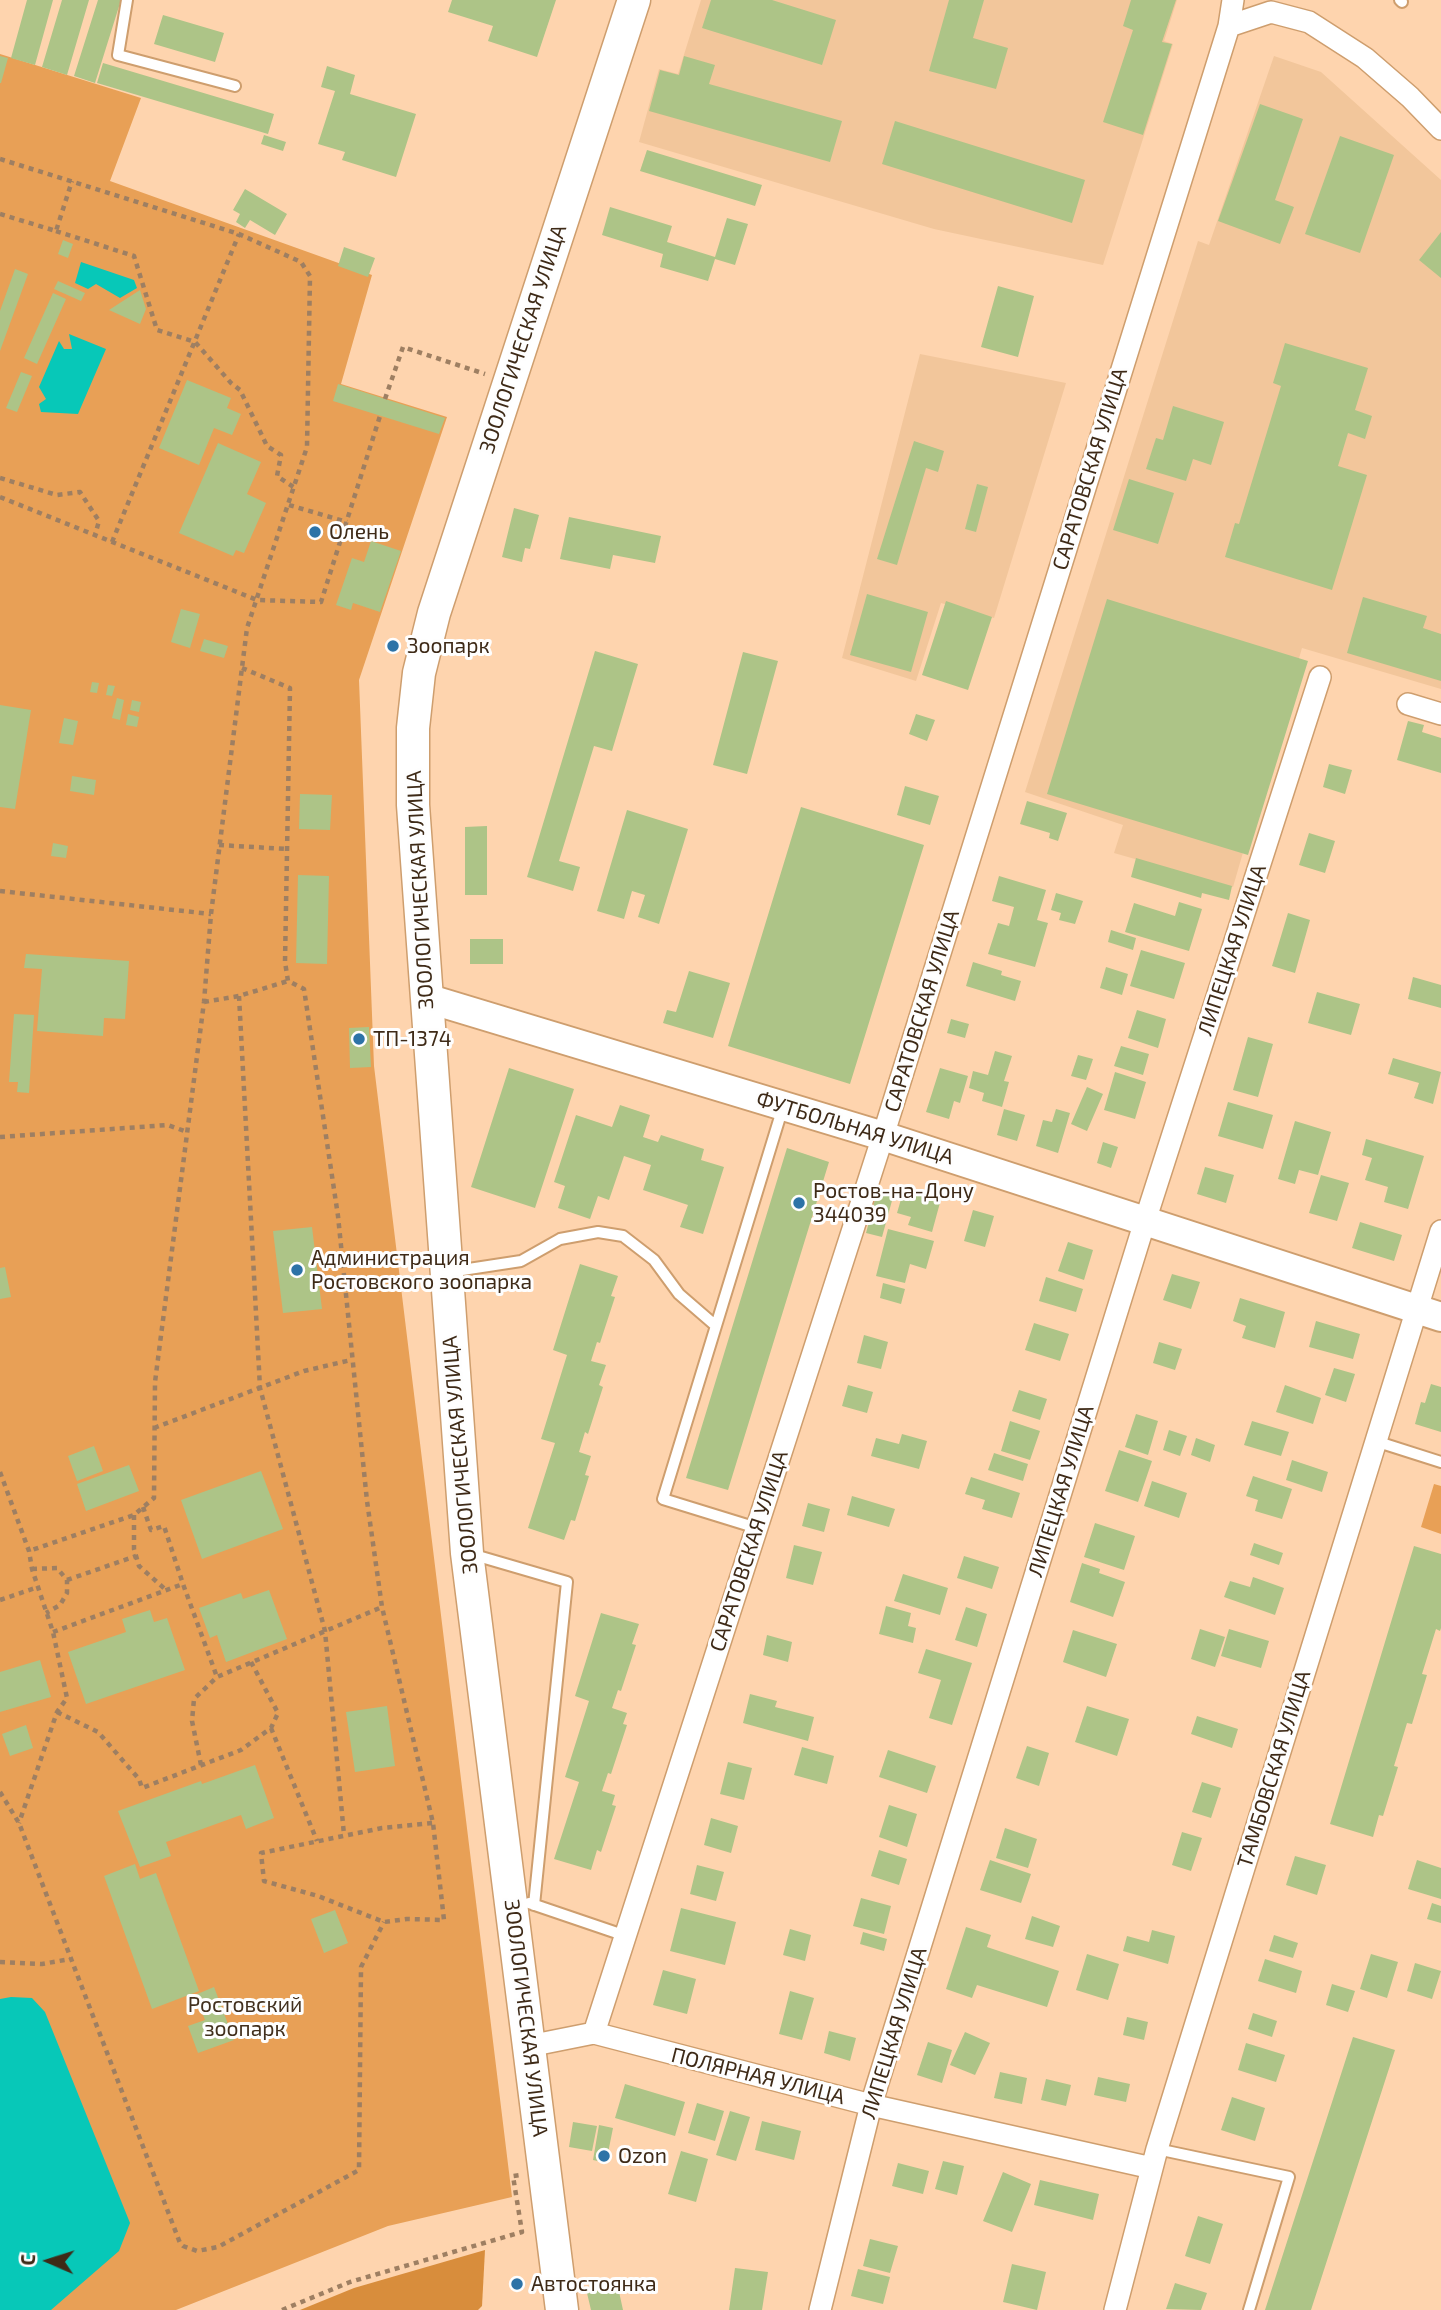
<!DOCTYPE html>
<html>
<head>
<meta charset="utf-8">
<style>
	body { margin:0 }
	#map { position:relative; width:1441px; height:2310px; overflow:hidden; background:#fed4ae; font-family:"Exo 2",sans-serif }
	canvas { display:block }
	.north { position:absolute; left:14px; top:2226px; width:70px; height:70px; -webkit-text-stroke:5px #fefefe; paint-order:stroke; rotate:273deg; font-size:19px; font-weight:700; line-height:28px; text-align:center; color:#3e2a17 }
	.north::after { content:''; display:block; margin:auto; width:24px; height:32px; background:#3e2a17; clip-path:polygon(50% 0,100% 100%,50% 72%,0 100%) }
</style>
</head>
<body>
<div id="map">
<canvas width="1441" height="2310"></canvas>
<div class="north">С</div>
</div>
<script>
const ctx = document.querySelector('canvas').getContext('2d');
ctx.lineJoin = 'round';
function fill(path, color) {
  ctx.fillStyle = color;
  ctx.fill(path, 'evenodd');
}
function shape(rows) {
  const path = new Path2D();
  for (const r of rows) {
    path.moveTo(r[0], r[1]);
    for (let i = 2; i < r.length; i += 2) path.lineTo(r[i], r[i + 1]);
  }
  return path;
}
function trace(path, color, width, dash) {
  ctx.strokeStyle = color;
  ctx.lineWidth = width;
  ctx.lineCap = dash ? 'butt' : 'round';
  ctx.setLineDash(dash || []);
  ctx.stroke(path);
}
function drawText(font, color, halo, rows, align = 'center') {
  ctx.font = font + ' "Exo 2",sans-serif';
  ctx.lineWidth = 6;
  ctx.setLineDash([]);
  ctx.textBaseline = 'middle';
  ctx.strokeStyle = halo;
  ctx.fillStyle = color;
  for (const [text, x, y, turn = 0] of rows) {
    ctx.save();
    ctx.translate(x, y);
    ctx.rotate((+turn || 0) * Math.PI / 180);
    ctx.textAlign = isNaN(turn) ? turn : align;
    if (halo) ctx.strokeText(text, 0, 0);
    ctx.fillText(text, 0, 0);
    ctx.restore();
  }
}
const built = shape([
	[701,0,1177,0,1164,41,1173,44,1103,265,934,229,639,142,659,69,678,74],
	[1274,56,1321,72,1441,180,1441,689,1302,648,1233,887,1114,853,1123,825,1025,792,1198,241,1209,245],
	[920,354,1066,383,994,618,941,603,916,681,842,658]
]);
const green = shape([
	[0,54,141,98,110,181,372,275,341,384,447,417,359,680,374,1066,512,2197,388,2226,176,2310,0,2310],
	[1434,1484,1441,1486,1441,1534,1421,1527]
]);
const forest = shape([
	[485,2250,482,2306,478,2310,300,2310,354,2288]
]);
const water = shape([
	[81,262,134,280,137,288,120,298,96,284,88,289,75,283],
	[69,334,106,349,78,414,41,412,39,404,46,399,39,387,59,341,64,349,72,349],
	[11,1997,32,1998,45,2012,130,2223,119,2251,51,2310,0,2310,0,1999]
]);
const building = shape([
	[27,0,53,0,35,65,11,58],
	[62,0,89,0,67,75,42,67],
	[98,0,121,0,95,83,74,76],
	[452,0,556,0,537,57,488,41,493,26,448,12],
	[711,0,772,0,836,20,822,65,702,28],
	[949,0,984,0,973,38,1008,48,996,89,929,71],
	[1131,0,1176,0,1162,42,1172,44,1143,135,1103,122,1133,30,1123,26],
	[163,15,224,33,215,62,154,44],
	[0,56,8,58,1,83,0,83],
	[684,56,715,65,709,84,842,121,830,162,649,111,660,70,679,75],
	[103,63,274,114,268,134,97,83],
	[327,66,355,75,350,94,416,114,396,177,342,160,345,152,318,144,335,91,321,87],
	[1260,104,1303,119,1275,200,1294,207,1280,244,1218,221],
	[895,121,1085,180,1072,223,882,164],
	[264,135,286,142,283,151,261,144],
	[1340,136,1394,155,1360,253,1305,234],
	[647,150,762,185,755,206,640,171],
	[245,189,287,214,275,235,250,220,245,228,236,222,240,214,233,210],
	[610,207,672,226,667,242,715,257,727,218,748,224,735,265,715,259,708,281,660,267,663,254,602,235],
	[1441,232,1441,278,1419,260],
	[63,240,73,244,68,258,58,254],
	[344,247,375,258,368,277,338,266],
	[15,269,28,274,0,351,0,311],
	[58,281,85,293,81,301,54,289],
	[998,286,1034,296,1018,357,981,347],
	[140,290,146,309,140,324,109,310],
	[53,293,66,299,37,364,24,358],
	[1285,343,1368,368,1355,410,1372,416,1365,439,1348,433,1338,466,1367,475,1332,590,1225,557,1235,523,1239,524,1281,386,1273,383],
	[21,372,32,376,17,412,6,408],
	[187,380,231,398,227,408,241,414,232,435,214,428,199,465,159,448],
	[338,384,445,418,439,434,333,401],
	[1173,406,1224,422,1211,465,1193,459,1186,481,1146,469,1156,438,1163,440],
	[914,441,944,451,938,472,926,468,897,565,877,559],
	[218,443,261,462,247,494,266,503,244,553,236,550,233,556,179,533],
	[1129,479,1174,493,1158,544,1113,530],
	[977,484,988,487,976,532,965,529],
	[514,508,539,515,530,549,525,548,522,562,502,557],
	[569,517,661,536,655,563,613,555,610,569,560,559],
	[371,541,401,551,380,612,353,603,351,610,336,605,352,558,364,562],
	[867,594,928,612,911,672,850,655],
	[1363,597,1427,616,1423,628,1441,634,1441,681,1347,653],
	[1107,599,1308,661,1248,855,1047,794],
	[946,601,992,617,968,690,922,675],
	[181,609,200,614,190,648,171,642],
	[204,639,228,646,224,658,200,651],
	[595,651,638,664,612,751,594,746,559,861,580,867,573,891,527,877],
	[743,652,778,661,747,774,713,765],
	[92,682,99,683,97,693,90,692],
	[108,685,115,686,112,696,106,695],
	[117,698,124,700,120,720,112,718],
	[132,700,141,702,139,712,130,710],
	[0,705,31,710,15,809,0,807],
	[128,714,139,717,137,727,126,725],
	[916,714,935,720,927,741,909,734],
	[64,718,78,721,73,745,59,743],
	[1408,721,1424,725,1422,732,1441,738,1441,773,1397,760],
	[1329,764,1352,770,1345,794,1323,787],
	[72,776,96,780,94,795,70,791],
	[905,786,939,796,930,825,897,815],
	[300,794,332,795,330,830,299,829],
	[1027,801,1067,813,1058,841,1049,838,1050,833,1020,824],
	[801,807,924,845,850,1084,728,1046],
	[627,810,688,829,659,924,638,917,645,895,632,891,624,919,597,911],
	[487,826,487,895,465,895,465,827],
	[1309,833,1335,841,1325,873,1299,865],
	[53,843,68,846,66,858,51,856],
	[1136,858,1232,886,1229,900,1202,893,1201,898,1131,877],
	[298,875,329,876,327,964,296,963],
	[999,876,1046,890,1037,920,1048,923,1035,967,988,954,998,923,1009,926,1014,907,992,901],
	[1056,893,1083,901,1075,924,1059,920,1061,913,1051,910],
	[1179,902,1202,909,1189,951,1125,932,1134,903,1175,916],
	[1288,913,1310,920,1295,973,1272,966],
	[1111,930,1136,938,1133,950,1108,942],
	[470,939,503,939,503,964,470,964],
	[1141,950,1185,963,1174,999,1130,986],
	[26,954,129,961,125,1019,104,1018,103,1036,37,1031,42,969,24,968],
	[973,962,1002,971,1001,975,1021,981,1015,1001,966,986],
	[1106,967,1128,974,1122,995,1100,988],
	[689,971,730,983,713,1038,663,1023,667,1010,676,1012],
	[1413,977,1441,985,1441,1008,1408,999],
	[1317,992,1360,1004,1351,1035,1308,1023],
	[1137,1010,1166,1019,1158,1048,1128,1038],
	[14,1014,34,1015,29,1093,17,1092,18,1082,9,1082],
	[951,1019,969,1024,965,1038,947,1033],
	[369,1027,371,1067,350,1068,349,1028],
	[1248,1037,1273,1044,1258,1097,1233,1090],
	[1121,1046,1149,1054,1143,1075,1114,1066],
	[995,1051,1012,1056,1004,1081,1009,1082,1002,1107,982,1101,984,1093,969,1088,973,1071,988,1075],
	[1078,1055,1093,1059,1086,1080,1071,1076],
	[1393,1058,1441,1072,1433,1104,1414,1098,1419,1083,1388,1074],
	[509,1068,574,1089,535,1208,471,1187],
	[940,1068,968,1076,960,1103,954,1101,949,1119,926,1112],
	[1115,1072,1146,1082,1135,1119,1104,1110],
	[1087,1087,1103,1094,1087,1131,1071,1124],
	[1228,1102,1273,1115,1263,1149,1218,1136],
	[620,1105,650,1115,643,1137,658,1142,661,1135,704,1149,701,1160,724,1167,703,1234,680,1227,688,1205,643,1190,651,1165,624,1156,609,1200,598,1196,590,1219,558,1208,565,1186,554,1182,576,1115,612,1127],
	[1004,1109,1025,1115,1017,1141,997,1135],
	[1056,1109,1070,1113,1058,1153,1036,1146,1043,1120,1052,1122],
	[1295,1121,1331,1132,1318,1175,1299,1170,1295,1184,1278,1179],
	[1366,1139,1424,1156,1408,1209,1384,1202,1388,1187,1365,1180,1372,1158,1362,1155],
	[1103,1142,1118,1147,1111,1168,1097,1163],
	[787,1148,829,1162,728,1490,686,1478],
	[1205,1167,1234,1175,1226,1203,1197,1194],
	[1321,1175,1349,1183,1337,1221,1309,1213],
	[904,1189,941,1199,932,1232,908,1225,911,1217,897,1213],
	[877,1192,893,1197,882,1237,866,1233],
	[973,1210,994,1216,985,1247,964,1241],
	[1360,1222,1402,1235,1394,1261,1352,1248],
	[312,1227,322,1309,283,1313,273,1231],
	[888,1229,934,1241,926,1269,910,1264,905,1283,876,1276],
	[1068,1242,1093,1250,1084,1280,1058,1271],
	[580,1264,618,1276,611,1296,615,1297,600,1343,597,1342,591,1361,606,1365,599,1385,603,1387,588,1434,585,1432,579,1452,591,1456,585,1475,589,1476,575,1521,571,1520,564,1540,528,1528,555,1443,541,1439,567,1355,553,1350],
	[5,1267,11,1297,0,1299,0,1268],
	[1172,1274,1200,1282,1191,1309,1163,1300],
	[1046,1277,1083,1289,1076,1312,1039,1301],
	[883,1283,905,1289,901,1304,880,1298],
	[1240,1298,1285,1312,1275,1348,1242,1338,1246,1326,1233,1321],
	[1316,1321,1360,1334,1353,1359,1309,1347],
	[1034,1323,1069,1334,1060,1361,1025,1350],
	[864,1335,888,1342,881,1369,857,1363],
	[1159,1342,1182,1349,1175,1370,1153,1363],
	[1334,1368,1355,1374,1346,1402,1325,1395],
	[1431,1384,1441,1387,1441,1432,1415,1424,1421,1402,1425,1403],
	[848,1385,873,1392,867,1413,842,1406],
	[1285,1385,1321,1398,1313,1424,1276,1412],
	[1019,1390,1047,1399,1040,1420,1012,1411],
	[1136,1414,1158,1421,1148,1455,1125,1447],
	[1010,1421,1040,1431,1030,1460,1001,1451],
	[1252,1421,1289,1432,1281,1456,1244,1445],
	[1169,1430,1187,1436,1180,1456,1163,1450],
	[902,1434,927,1441,919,1469,871,1456,876,1438,899,1444],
	[1196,1438,1215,1445,1210,1462,1191,1455],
	[94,1446,103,1471,77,1481,68,1456],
	[1119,1450,1152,1461,1138,1502,1105,1491],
	[994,1453,1028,1464,1023,1481,988,1470],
	[1292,1460,1328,1472,1322,1492,1286,1480],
	[129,1465,139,1491,86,1511,77,1484],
	[261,1471,283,1529,202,1559,181,1500],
	[1253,1476,1292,1489,1282,1519,1255,1511,1258,1500,1246,1496],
	[971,1477,1020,1493,1012,1518,982,1509,985,1500,965,1494],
	[1152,1481,1187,1493,1179,1518,1144,1506],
	[852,1496,895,1509,889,1527,847,1515],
	[808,1503,830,1509,824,1532,802,1526],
	[1095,1523,1135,1536,1124,1570,1084,1557],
	[1254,1543,1283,1553,1279,1565,1250,1555],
	[794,1545,822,1552,813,1585,786,1578],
	[1414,1546,1441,1554,1441,1628,1440,1631,1436,1629,1422,1674,1427,1675,1412,1724,1407,1723,1394,1766,1398,1767,1383,1816,1379,1815,1373,1837,1330,1824],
	[964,1556,999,1567,992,1589,957,1578],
	[1082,1563,1100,1569,1099,1573,1125,1582,1113,1617,1070,1602],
	[903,1574,948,1588,940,1615,894,1601],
	[1253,1577,1284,1588,1275,1615,1224,1597,1230,1581,1250,1587],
	[269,1590,287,1639,226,1662,217,1635,210,1638,199,1608,241,1593,243,1599],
	[886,1606,911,1613,908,1626,916,1628,913,1643,879,1634],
	[966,1607,987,1614,977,1647,955,1640],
	[150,1610,154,1622,167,1618,185,1670,86,1704,68,1652,126,1632,122,1619],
	[601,1613,639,1624,632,1644,636,1645,621,1691,618,1690,612,1708,627,1713,623,1724,627,1725,611,1774,608,1773,602,1791,615,1795,612,1805,616,1806,601,1852,597,1850,591,1870,554,1859,579,1782,565,1777,589,1701,575,1696],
	[1200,1629,1225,1637,1215,1667,1191,1659],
	[1229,1629,1269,1641,1261,1668,1221,1656],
	[1073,1630,1117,1644,1106,1677,1063,1662],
	[767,1635,792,1642,788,1662,763,1655],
	[926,1649,972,1663,952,1725,929,1718,941,1680,918,1673],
	[40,1660,51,1697,0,1712,0,1672],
	[750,1694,777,1701,775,1707,814,1717,808,1741,743,1723],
	[387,1706,395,1766,355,1772,346,1712],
	[1087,1706,1129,1719,1117,1756,1075,1742],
	[1197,1716,1238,1729,1232,1748,1191,1734],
	[26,1725,33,1748,10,1756,2,1734],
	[1027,1746,1049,1753,1039,1786,1016,1778],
	[802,1747,834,1756,827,1784,794,1775],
	[888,1750,936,1766,927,1793,879,1777],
	[728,1762,752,1768,744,1800,720,1794],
	[255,1765,274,1818,246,1829,241,1815,166,1842,171,1856,140,1867,118,1811,201,1781,202,1784],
	[1202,1782,1221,1788,1211,1818,1192,1812],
	[889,1805,917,1814,907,1847,879,1837],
	[711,1818,738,1826,731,1853,704,1845],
	[1005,1828,1037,1839,1028,1868,996,1858],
	[1182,1832,1202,1838,1191,1871,1172,1865],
	[879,1850,907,1859,899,1885,871,1876],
	[1295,1856,1326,1865,1317,1895,1286,1885],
	[990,1860,1031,1874,1021,1903,980,1890],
	[1417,1860,1441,1868,1441,1899,1408,1889],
	[135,1864,140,1879,156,1873,199,1991,152,2009,104,1876],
	[697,1865,724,1872,716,1901,690,1894],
	[861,1898,891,1906,884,1934,853,1926],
	[1432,1903,1441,1906,1441,1923,1427,1919],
	[681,1908,736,1922,725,1965,670,1951],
	[335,1910,348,1943,324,1953,311,1919],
	[1032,1916,1060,1926,1053,1947,1025,1939],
	[966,1927,991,1935,987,1947,1059,1971,1047,2007,977,1985,972,1998,946,1989],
	[790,1929,811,1935,805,1961,783,1955],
	[1152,1930,1175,1936,1168,1964,1123,1951,1127,1936,1149,1942],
	[863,1932,887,1939,884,1951,860,1944],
	[1274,1935,1298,1943,1293,1958,1269,1951],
	[1087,1954,1119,1964,1108,2000,1076,1990],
	[1371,1954,1398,1962,1387,1998,1360,1989],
	[1265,1959,1302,1971,1296,1993,1258,1981],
	[1415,1963,1441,1971,1432,1999,1407,1991],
	[663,1970,696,1979,687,2014,653,2005],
	[1332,1984,1355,1991,1348,2012,1326,2005],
	[214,1987,234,2040,198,2053,188,2026,205,2020,195,1995],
	[790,1991,814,1998,802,2040,779,2034],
	[1253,2013,1277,2021,1272,2037,1248,2029],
	[1127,2017,1148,2022,1144,2040,1123,2035],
	[829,2031,856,2038,850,2061,824,2053],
	[965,2032,990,2043,975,2075,950,2065],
	[1353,2037,1395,2050,1311,2310,1265,2310],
	[928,2042,952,2050,942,2083,917,2075],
	[1246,2043,1285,2055,1276,2082,1238,2070],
	[1000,2072,1027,2078,1022,2104,994,2098],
	[1098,2077,1130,2084,1126,2102,1094,2095],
	[1046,2079,1071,2085,1066,2106,1041,2100],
	[625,2084,685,2102,675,2136,615,2118],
	[1232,2097,1265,2108,1255,2141,1221,2130],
	[697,2103,724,2111,715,2141,688,2133],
	[730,2111,750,2117,736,2161,716,2155],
	[762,2121,801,2131,794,2160,755,2150],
	[573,2122,597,2126,592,2151,569,2147],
	[599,2125,613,2128,606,2163,593,2160],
	[681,2151,708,2159,696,2202,668,2194],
	[943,2161,964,2166,957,2195,935,2189],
	[898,2163,929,2171,923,2194,892,2186],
	[1003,2172,1031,2184,1012,2232,983,2221],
	[1040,2180,1099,2194,1093,2220,1034,2205],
	[1198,2216,1223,2224,1210,2264,1185,2256],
	[870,2239,898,2246,890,2273,863,2266],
	[1012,2264,1046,2272,1037,2310,1003,2302],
	[735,2268,768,2272,762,2310,729,2310],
	[858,2269,890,2277,883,2304,851,2296],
	[1175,2283,1207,2293,1201,2310,1166,2309],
	[618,2287,623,2310,591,2310,587,2293]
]);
const path = shape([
	[0,159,239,234,301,262,310,276,307,447,247,628,211,914,204,1002,155,1382,154,1498,134,1515,29,1551],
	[0,214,56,231,72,181],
	[56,231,134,256,157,330,195,342,231,383,240,390,267,446,281,455,277,476,295,488],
	[385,399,403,347,485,374],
	[0,478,57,495,80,492,99,521,95,535],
	[0,497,257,600,321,602,380,416],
	[289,505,347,522],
	[112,542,239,234],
	[242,668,290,688,285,962,288,981,304,989,338,1216,367,1501,382,1607,433,1823,444,1920,407,1919,384,1922,318,1896,264,1881,261,1853,382,1828,433,1823],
	[219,845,287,849],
	[0,891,211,914],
	[239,996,260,1388,325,1631,344,1835],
	[204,1002,239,996,288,981],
	[0,1137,168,1125,187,1132],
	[154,1428,304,1371,351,1360],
	[0,1472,29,1551,32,1569,53,1632,67,1698,57,1712,19,1823],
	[143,1507,151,1530,164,1526,183,1584,217,1677],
	[134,1515,134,1549,139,1566,166,1590],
	[32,1569,57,1568,67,1580,67,1593,60,1605,46,1613],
	[67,1580,136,1556],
	[0,1600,38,1587],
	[53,1632,183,1584],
	[57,1712,98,1732,139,1779,142,1788,241,1750,271,1728,278,1713,251,1662],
	[271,1728,317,1841],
	[201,1765,192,1721,194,1699,217,1677,382,1607],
	[0,1792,19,1823,180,2243,183,2246,197,2251,218,2247,359,2170,361,1967,384,1922],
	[0,1962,42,1964,70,1959],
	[282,2310,350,2282,522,2232,513,2176,520,2175]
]);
const service = shape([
	[127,0,118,55,235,86],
	[1400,0,1402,2],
	[449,1272,521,1261,560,1239,598,1232,623,1236,654,1260,679,1294,716,1326],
	[1375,1441,1441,1462],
	[757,1528,663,1499,783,1107],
	[471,1554,567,1582,534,1905],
	[529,1903,626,1936],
	[1157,2149,1289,2177,1249,2310]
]);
const minor = shape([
	[1233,0,1229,26,1271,12,1309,22,1365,58,1410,97,1441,129],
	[1408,704,1441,714],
	[594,2033,883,1136,1229,26],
	[529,2046,594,2033,871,2105,1152,2168],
	[820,2310,871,2105,1145,1221,1320,677],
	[1115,2310,1157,2149,1441,1231]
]);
const secondary = shape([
	[426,998,883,1136,1441,1317]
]);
const primary = shape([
	[562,2310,467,1553,413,805,413,728,419,673,434,613,634,0]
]);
const markers = [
	[315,532,7,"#2d73a7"],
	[393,646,7,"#2d73a7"],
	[359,1039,7,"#2d73a7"],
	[799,1203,7,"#2d73a7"],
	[297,1270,7,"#2d73a7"],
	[604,2156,7,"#2d73a7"],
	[517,2284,7,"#2d73a7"]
];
const streetNames = [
	["ЗООЛОГИЧЕСКАЯ УЛИЦА",523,339,-72],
	["САРАТОВСКАЯ УЛИЦА",1090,469,-73],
	["ЗООЛОГИЧЕСКАЯ УЛИЦА",420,890,-93],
	["ЛИПЕЦКАЯ УЛИЦА",1232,950,-72],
	["САРАТОВСКАЯ УЛИЦА",922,1011,-73],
	["ФУТБОЛЬНАЯ УЛИЦА",855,1128,17],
	["ЗООЛОГИЧЕСКАЯ УЛИЦА",460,1455,-95],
	["ЛИПЕЦКАЯ УЛИЦА",1061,1491,-73],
	["САРАТОВСКАЯ УЛИЦА",749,1551,-72],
	["ТАМБОВСКАЯ УЛИЦА",1274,1769,-73],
	["ЗООЛОГИЧЕСКАЯ УЛИЦА",526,2018,83],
	["ЛИПЕЦКАЯ УЛИЦА",894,2033,-73],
	["ПОЛЯРНАЯ УЛИЦА",758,2076,14]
];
const poiNames = [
	["Олень",329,532],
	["Зоопарк",407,646],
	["ТП-1374",373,1039],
	["Ростов-на-Дону",813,1191],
	["344039",813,1215],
	["Администрация",311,1258],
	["Ростовского зоопарка",311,1282],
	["Ozon",618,2156],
	["Автостоянка",531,2284]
];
const parkNames = [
	["Ростовский",245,2005],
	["зоопарк",245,2029]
];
fill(built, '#f2c69b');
fill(green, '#e8a056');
fill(forest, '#d88d3c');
fill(water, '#07c8b8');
fill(building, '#adc487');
trace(service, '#ce9e6e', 14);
trace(minor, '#ce9e6e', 24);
trace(secondary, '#ce9e6e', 32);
trace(primary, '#ce9e6e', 35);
trace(path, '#9e7f62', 4.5, [5, 5]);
trace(service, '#fff', 10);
trace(minor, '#fff', 21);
trace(secondary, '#fff', 28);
trace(primary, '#fff', 32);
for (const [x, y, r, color] of markers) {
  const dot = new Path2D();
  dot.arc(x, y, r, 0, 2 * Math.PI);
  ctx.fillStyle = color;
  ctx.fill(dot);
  trace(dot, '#fefefe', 2.5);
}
drawText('21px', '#3e2a17', '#fefefe', streetNames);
drawText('21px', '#3e2a17', '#fefefe', poiNames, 'left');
drawText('21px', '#42301e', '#fefefe', parkNames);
</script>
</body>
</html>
